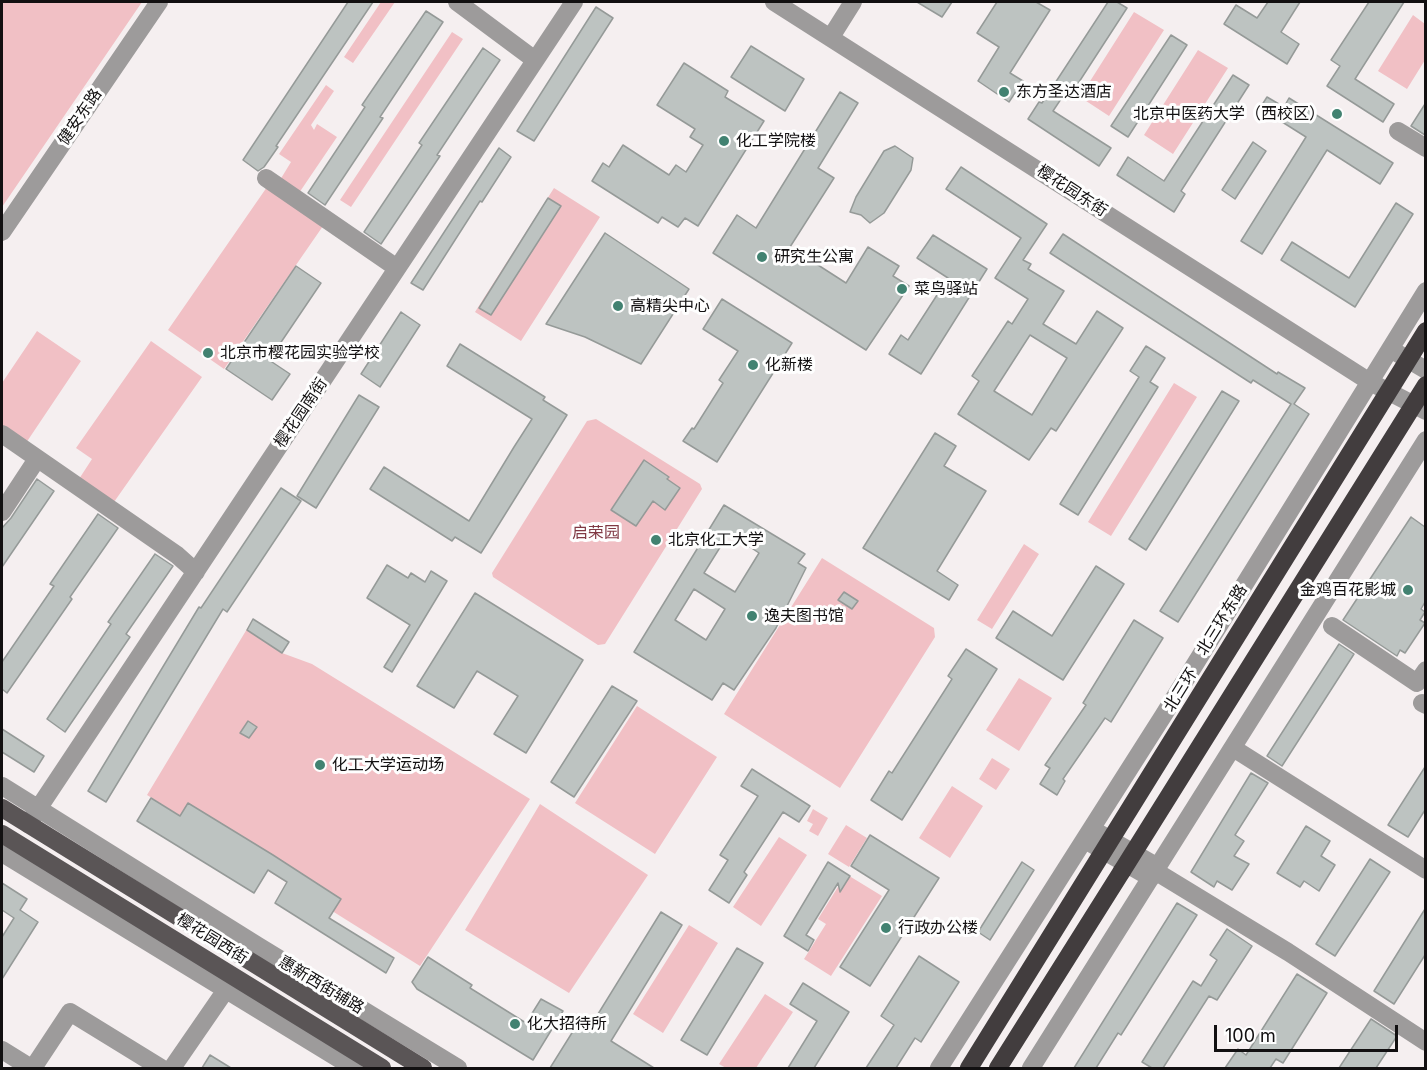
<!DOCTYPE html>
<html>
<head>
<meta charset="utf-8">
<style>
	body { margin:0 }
	#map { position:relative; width:1427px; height:1070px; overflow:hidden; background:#f5eff0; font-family:Inter,sans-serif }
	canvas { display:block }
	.frame { position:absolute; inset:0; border:3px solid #121011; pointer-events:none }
	.scale { position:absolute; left:1214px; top:1025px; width:184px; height:27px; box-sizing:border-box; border:3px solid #121011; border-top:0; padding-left:8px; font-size:18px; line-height:21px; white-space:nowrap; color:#121011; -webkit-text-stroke:4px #fefefe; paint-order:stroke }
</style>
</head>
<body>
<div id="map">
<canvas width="1427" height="1070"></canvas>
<div class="frame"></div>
<div class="scale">100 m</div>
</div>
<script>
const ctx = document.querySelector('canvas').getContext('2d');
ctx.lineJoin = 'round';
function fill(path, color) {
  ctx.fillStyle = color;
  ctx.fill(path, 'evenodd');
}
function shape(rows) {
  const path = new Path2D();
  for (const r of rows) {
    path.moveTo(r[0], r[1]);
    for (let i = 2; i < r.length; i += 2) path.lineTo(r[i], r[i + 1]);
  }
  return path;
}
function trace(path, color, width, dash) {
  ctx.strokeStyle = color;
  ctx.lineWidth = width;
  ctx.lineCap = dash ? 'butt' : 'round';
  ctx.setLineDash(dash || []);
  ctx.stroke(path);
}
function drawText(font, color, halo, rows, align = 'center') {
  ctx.font = font + ' Inter,"Noto Sans SC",sans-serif';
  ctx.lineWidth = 6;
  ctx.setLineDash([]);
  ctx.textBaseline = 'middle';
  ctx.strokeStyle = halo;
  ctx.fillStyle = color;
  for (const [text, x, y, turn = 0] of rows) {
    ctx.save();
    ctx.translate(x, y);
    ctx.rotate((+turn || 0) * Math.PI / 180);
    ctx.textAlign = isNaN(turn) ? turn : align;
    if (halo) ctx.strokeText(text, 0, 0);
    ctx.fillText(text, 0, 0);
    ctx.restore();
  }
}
const green = shape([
	[2,2,142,2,2,207],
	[381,2,395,2,353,63,344,57],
	[1134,12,1164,30,1109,116,1080,97],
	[1413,15,1425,24,1425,60,1407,89,1378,71],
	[452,32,463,39,351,207,340,200],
	[1198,50,1228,68,1173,154,1144,135],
	[326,85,334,91,311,125,314,130,317,124,337,137,299,193,280,180,291,162,279,154],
	[267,187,323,226,224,369,168,330],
	[554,188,600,217,521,341,475,312],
	[37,331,81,361,26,443,2,427,2,383],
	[151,341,202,377,114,502,79,479,92,459,76,448],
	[1174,383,1197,397,1111,536,1088,522],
	[596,419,700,484,702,489,605,644,598,645,493,577,492,573,587,421],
	[1024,544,1039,554,992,629,977,620],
	[822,558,934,628,935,637,840,788,724,714],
	[253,619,289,642,282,653,312,664,530,799,420,966,147,795],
	[1019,678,1052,698,1019,751,986,730],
	[637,706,717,757,655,854,575,803],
	[992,758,1010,769,996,790,979,779],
	[952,786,983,806,950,858,919,838],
	[540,804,648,875,569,993,465,930],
	[813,809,828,818,818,836,809,831,813,824,807,821],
	[846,825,867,838,849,867,828,854],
	[779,837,807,855,761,926,733,907],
	[846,874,882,896,831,976,804,959,826,924,818,919],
	[689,925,718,943,663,1033,633,1014],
	[765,994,793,1012,756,1068,726,1068,719,1064]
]);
const building = shape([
	[348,2,373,2,276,146,278,147,264,167,258,171,243,160,348,2],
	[917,2,952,2,942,17,917,2],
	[997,2,1036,2,1050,10,1010,73,1023,81,1009,102,978,81,999,47,977,33,997,2],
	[1108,2,1117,2,1127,8,1068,99,1063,96,1053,111,1111,148,1099,166,1028,119,1039,102,1042,103,1108,2],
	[1268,2,1300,2,1281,32,1299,44,1287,64,1224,24,1236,5,1257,18,1268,2],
	[1369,2,1404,2,1355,79,1394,104,1383,122,1327,86,1340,66,1331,60,1369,2],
	[596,7,613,18,534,141,517,131,596,7],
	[426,11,443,22,380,117,383,118,325,205,308,193,365,107,362,105,426,11],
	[1171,35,1187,45,1128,137,1111,126,1171,35],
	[751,46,804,79,785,111,731,77,751,46],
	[483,48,500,60,437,155,440,156,381,244,364,232,422,145,419,143,483,48],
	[684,63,728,91,725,97,764,121,698,226,685,218,678,227,662,217,658,223,592,181,603,163,609,167,623,145,669,175,676,165,686,172,703,145,690,137,695,129,657,105,684,63],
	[1233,75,1249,85,1181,191,1185,194,1174,212,1117,175,1128,157,1164,181,1233,75],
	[840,92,858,103,818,168,834,178,790,247,846,283,868,247,899,266,893,276,909,286,866,350,713,253,737,215,756,228,840,92],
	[1267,97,1284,107,1289,98,1393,163,1380,184,1327,150,1262,254,1241,241,1306,137,1260,108,1267,97],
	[1425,104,1425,135,1411,126,1425,104],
	[1253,142,1266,151,1235,199,1222,190,1253,142],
	[895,146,913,158,911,170,884,213,870,223,861,215,850,212,856,197,884,151,895,146],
	[499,148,511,157,482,202,480,201,423,290,411,283,499,148],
	[961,167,1047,224,1023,260,1031,264,1028,269,1064,291,1043,324,1076,344,1097,311,1123,328,1056,431,1051,428,1029,460,958,414,979,381,972,376,1008,321,1012,324,1028,299,995,278,1021,238,946,189,961,167],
	[1030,335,1067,358,1032,415,994,391,1030,335],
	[548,198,561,206,491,315,479,308,548,198],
	[1396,203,1413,214,1355,307,1281,260,1292,242,1349,278,1396,203],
	[605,233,689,289,641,364,585,337,546,324,605,233],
	[1063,234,1277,374,1278,372,1305,388,1294,404,1309,414,1178,622,1160,611,1291,404,1253,380,1251,383,1050,253,1063,234],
	[933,235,987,269,921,374,889,354,901,335,908,340,948,278,917,258,933,235],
	[296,266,321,283,269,360,290,374,272,400,226,369,296,266],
	[722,299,792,343,717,462,683,441,692,428,694,429,723,383,719,380,738,351,703,329,722,299],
	[401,312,420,325,380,387,361,374,401,312],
	[460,344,545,397,543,400,567,415,481,553,455,537,452,541,370,489,384,467,469,521,514,447,532,419,447,366,460,344],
	[1146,346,1165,358,1150,382,1158,387,1078,515,1060,504,1139,377,1130,371,1146,346],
	[1222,391,1239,401,1146,550,1129,539,1222,391],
	[359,395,379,407,316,508,297,496,359,395],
	[935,433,956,446,944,466,986,491,937,571,958,585,949,600,863,548,935,433],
	[644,460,669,477,667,479,680,488,665,510,653,501,636,526,611,510,644,460],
	[37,479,54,491,2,567,2,528,11,518,37,479],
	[281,488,301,501,227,612,223,609,106,802,88,791,199,607,201,608,281,488],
	[724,505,805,554,798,563,806,568,776,628,734,690,723,683,712,700,634,652,724,505],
	[729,533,759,553,735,592,704,573,729,533],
	[694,589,725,609,706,640,675,620,694,589],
	[98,514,118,528,70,597,72,599,7,693,2,689,2,662,54,586,50,584,98,514],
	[1411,517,1425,527,1425,602,1421,609,1425,612,1420,620,1425,623,1405,653,1400,650,1397,656,1343,620,1411,517],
	[155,554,173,566,126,634,130,637,65,732,47,719,111,624,108,622,155,554],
	[387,565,408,578,411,573,425,582,431,571,447,581,392,672,384,667,410,625,367,598,387,565],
	[1096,566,1124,584,1063,680,996,638,1013,611,1052,636,1096,566],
	[844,592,858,601,852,609,838,600,844,592],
	[475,593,583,660,526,753,494,734,518,696,477,671,454,708,417,686,475,593],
	[253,619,289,642,282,653,247,630,253,619],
	[1134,620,1163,638,1111,722,1105,718,1063,779,1065,781,1057,795,1040,784,1050,768,1045,765,1086,705,1083,703,1134,620],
	[1339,644,1354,654,1282,766,1267,756,1339,644],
	[966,649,997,669,902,820,871,800,889,771,892,773,952,679,948,676,966,649],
	[612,686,637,701,574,797,551,782,612,686],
	[248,721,257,727,249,738,240,733,248,721],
	[2,729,44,756,34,772,2,752,2,729],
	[1425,767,1425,810,1408,837,1388,825,1425,767],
	[752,769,810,806,799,822,783,812,744,872,747,875,729,903,709,890,728,860,720,855,758,796,741,786,752,769],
	[1251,773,1268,783,1235,835,1244,841,1234,856,1249,864,1232,890,1217,881,1214,887,1191,872,1251,773],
	[151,798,180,816,188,803,273,855,341,899,329,918,394,958,386,973,275,903,287,882,279,877,268,870,254,893,137,821,151,798],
	[1306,826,1330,841,1321,856,1335,865,1319,891,1304,881,1300,887,1277,873,1306,826],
	[870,835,939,878,870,986,840,967,889,890,851,866,870,835],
	[1370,859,1390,872,1335,956,1316,944,1370,859],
	[828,862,850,876,840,892,838,883,806,935,814,940,808,951,784,936,828,862],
	[1022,862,1034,870,990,940,978,932,1022,862],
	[2,883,27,899,20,910,38,922,2,979,2,937,14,918,2,910,2,883],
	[1177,903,1197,915,1121,1035,1118,1033,1096,1068,1074,1068,1177,903],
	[1425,909,1425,955,1394,1004,1374,991,1425,909],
	[661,912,682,925,611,1041,654,1068,550,1068,580,1020,590,1027,661,912],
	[1227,929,1252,946,1217,1000,1209,996,1163,1068,1152,1068,1142,1062,1193,981,1201,986,1217,960,1210,955,1227,929],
	[737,948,763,963,707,1055,681,1040,737,948],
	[919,956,959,982,921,1042,915,1038,896,1068,866,1068,894,1025,881,1016,919,956],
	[428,957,472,985,470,988,526,1023,541,999,563,1011,533,1060,417,989,412,982,428,957],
	[1297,974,1327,993,1283,1063,1276,1059,1270,1068,1225,1068,1238,1049,1246,1055,1297,974],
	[803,983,849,1012,814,1068,788,1068,817,1021,790,1004,803,983],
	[1371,1019,1397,1036,1376,1068,1339,1068,1371,1019],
	[210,1055,231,1068,202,1068,210,1055]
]);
const minor = shape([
	[457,2,535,60],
	[774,2,1370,382,1426,411],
	[831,37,853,2],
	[1398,131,1426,148],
	[266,178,397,268],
	[2,232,159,2],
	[1397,353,1426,370],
	[2,434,177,555,196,572],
	[2,512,37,459],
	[1332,626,1417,683,1426,670],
	[1422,703,1426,705],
	[1233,748,1426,870],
	[2,786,258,946,458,1068],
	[28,824,574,2],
	[1097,832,1158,867],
	[1090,843,1151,878],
	[2,853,354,1068],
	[1155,871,1288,952,1426,1042],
	[2,1050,31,1068],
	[33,1068,70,1012,161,1068],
	[172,1068,232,981],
	[939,1068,1163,716,1426,291],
	[1031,1068,1426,440]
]);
const major = shape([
	[2,808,423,1068],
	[2,834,382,1068]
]);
const highway = shape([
	[998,1068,1122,871]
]);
const highwayBridge = shape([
	[1122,871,1426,385],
	[969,1068,1426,331]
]);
const markers = [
	[1004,92,6,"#428271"],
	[1337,114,6,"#428271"],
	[724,141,6,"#428271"],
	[762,257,6,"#428271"],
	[902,289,6,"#428271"],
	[618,306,6,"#428271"],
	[208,353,6,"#428271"],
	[753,365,6,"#428271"],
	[656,540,6,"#428271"],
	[1408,590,6,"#428271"],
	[752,616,6,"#428271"],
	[320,765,6,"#428271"],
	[886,928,6,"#428271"],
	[515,1024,6,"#428271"]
];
const poiNames = [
	["东方圣达酒店",1016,92],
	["北京中医药大学（西校区）",1325,114,"right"],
	["化工学院楼",736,141],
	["研究生公寓",774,257],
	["菜鸟驿站",914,289],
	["高精尖中心",630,306],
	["北京市樱花园实验学校",220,353],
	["化新楼",765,365],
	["北京化工大学",668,540],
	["金鸡百花影城",1396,590,"right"],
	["逸夫图书馆",764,616],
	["化工大学运动场",332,765],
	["行政办公楼",898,928],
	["化大招待所",527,1024]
];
const streetNames = [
	["健安东路",80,117,-56],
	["樱花园东街",1072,191,33],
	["樱花园南街",301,413,-56],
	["北三环东路",1222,620,-58],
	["北三环",1181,690,-58],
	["樱花园西街",212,939,32],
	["惠新西街辅路",321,985,31]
];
const parkNames = [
	["启荣园",596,533]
];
fill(green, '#f1c0c5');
fill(building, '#bdc3c1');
trace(building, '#959a98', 1.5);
trace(minor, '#9d9b9b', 18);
trace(major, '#5a5556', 18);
trace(highway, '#423d3e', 18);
trace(highwayBridge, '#423d3e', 18);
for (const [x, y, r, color] of markers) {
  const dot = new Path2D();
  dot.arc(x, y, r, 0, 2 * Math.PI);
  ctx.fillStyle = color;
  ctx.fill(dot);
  trace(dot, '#fefefe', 2);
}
drawText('16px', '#121011', '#fefefe', poiNames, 'left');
drawText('16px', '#121011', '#fefefe', streetNames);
drawText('16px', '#803944', '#fefefe', parkNames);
</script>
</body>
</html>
